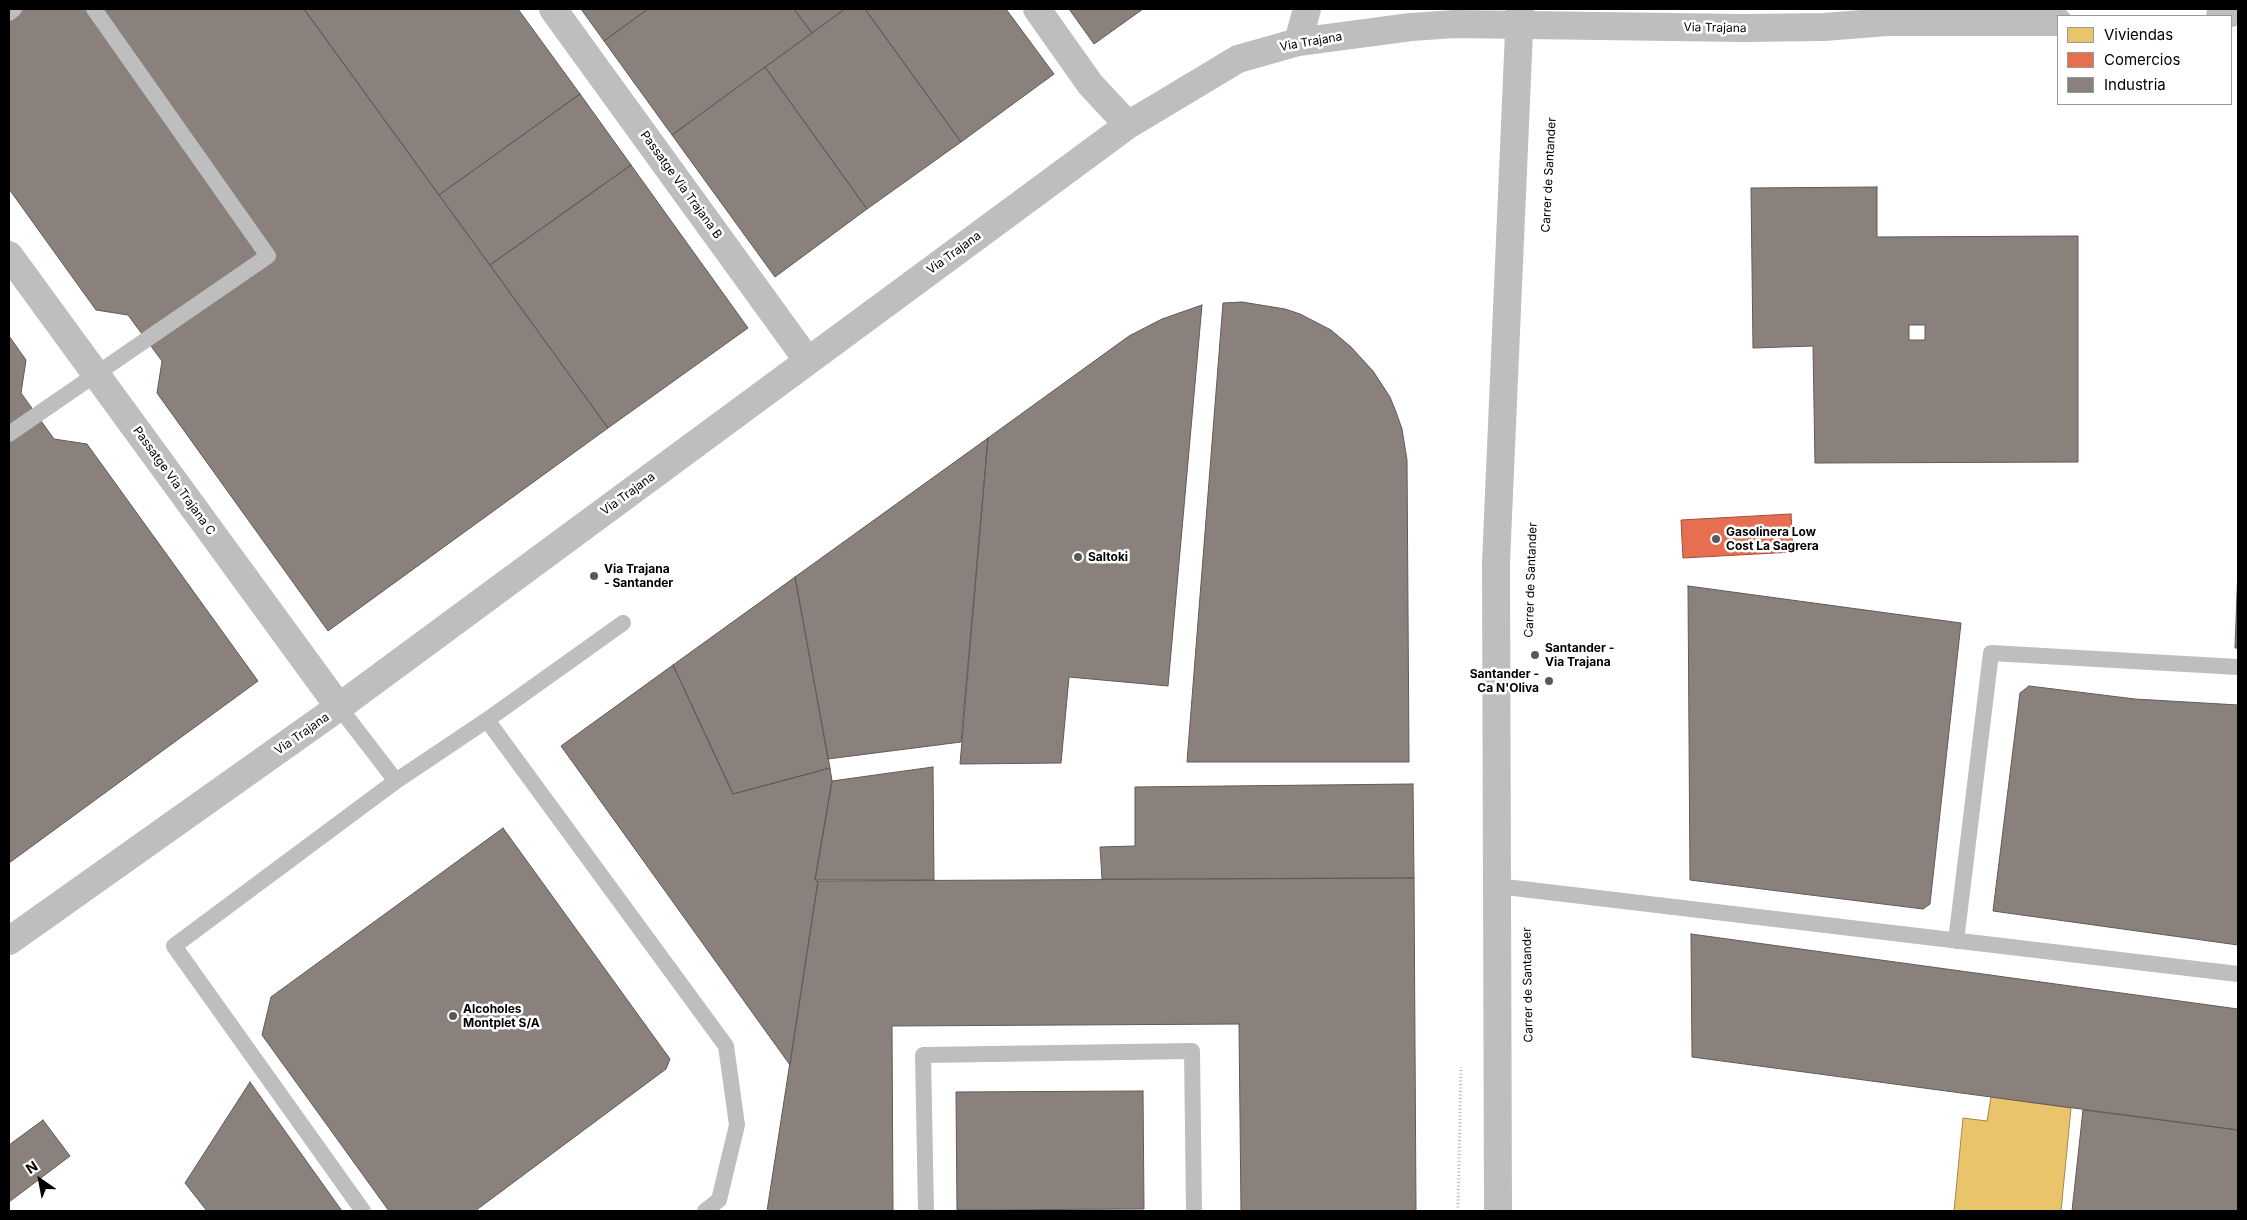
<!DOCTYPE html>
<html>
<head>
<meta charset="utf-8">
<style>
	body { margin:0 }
	#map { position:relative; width:2247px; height:1220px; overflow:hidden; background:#fff; font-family:Inter,sans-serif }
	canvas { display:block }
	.frame { position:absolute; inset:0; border:10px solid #000; pointer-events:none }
	.legend { position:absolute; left:2057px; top:15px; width:175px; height:90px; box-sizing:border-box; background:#fff; border:1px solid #999; margin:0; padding:6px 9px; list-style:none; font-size:15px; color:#000 }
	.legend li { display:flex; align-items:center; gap:10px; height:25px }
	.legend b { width:25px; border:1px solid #999 }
	.north { position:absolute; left:15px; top:1155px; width:50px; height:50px; -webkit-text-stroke:4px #fff; paint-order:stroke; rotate:327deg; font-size:14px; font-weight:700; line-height:20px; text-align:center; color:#000 }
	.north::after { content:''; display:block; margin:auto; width:18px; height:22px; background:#000; clip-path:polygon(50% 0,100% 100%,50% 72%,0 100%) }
</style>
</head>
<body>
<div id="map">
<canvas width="2247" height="1220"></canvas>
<div class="frame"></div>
<ul class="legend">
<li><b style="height:14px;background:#e9c46a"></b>Viviendas</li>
<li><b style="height:14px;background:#e76f51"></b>Comercios</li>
<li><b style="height:14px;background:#8a817c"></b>Industria</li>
</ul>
<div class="north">N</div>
</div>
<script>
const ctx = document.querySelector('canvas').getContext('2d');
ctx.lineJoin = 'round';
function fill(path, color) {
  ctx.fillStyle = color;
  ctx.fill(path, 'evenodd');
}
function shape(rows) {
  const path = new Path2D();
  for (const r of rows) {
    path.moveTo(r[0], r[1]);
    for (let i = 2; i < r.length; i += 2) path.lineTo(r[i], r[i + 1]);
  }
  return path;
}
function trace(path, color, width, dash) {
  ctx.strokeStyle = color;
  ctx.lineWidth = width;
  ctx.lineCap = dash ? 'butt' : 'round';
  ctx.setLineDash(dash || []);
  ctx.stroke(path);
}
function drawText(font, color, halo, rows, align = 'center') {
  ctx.font = font + ' Inter,sans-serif';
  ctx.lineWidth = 5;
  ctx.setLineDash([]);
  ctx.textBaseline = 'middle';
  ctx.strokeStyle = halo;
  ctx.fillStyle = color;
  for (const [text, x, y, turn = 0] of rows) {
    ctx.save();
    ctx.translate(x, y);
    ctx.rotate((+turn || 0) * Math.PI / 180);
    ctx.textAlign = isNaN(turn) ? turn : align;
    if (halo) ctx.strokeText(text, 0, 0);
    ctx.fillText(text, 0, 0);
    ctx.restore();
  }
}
const homes = shape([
	[1991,1097,2071,1108,2061,1211,1954,1211,1963,1118,1987,1121,1991,1097]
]);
const shops = shape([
	[1791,514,1793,552,1683,558,1681,520,1791,514]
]);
const industry = shape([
	[9,9,304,9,608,428,328,631,157,393,162,361,128,315,96,310,9,189,9,9],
	[304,9,518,9,580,94,439,195,304,9],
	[581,9,648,9,604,41,581,9],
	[648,9,794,9,812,33,672,135,604,41,648,9],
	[794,9,845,9,812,33,794,9],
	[845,9,865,9,961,142,867,209,765,67,845,9],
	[865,9,1006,9,1054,74,961,142,865,9],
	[1069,9,1143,9,1094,44,1069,9],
	[765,67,867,209,775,277,672,135,765,67],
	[580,94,631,165,490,265,439,195,580,94],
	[631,165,748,328,608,428,490,265,631,165],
	[1877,187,1877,237,2078,236,2078,462,1815,463,1813,346,1753,348,1751,188,1877,187],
	[1909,325,1925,325,1925,340,1909,340,1909,325],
	[1242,302,1285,309,1300,314,1331,330,1351,347,1373,371,1390,397,1396,412,1402,429,1407,460,1409,762,1187,762,1223,303,1242,302],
	[1202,305,1168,686,1069,677,1061,763,960,764,988,438,1129,336,1162,319,1202,305],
	[9,336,26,360,21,393,54,439,87,444,258,681,9,863,9,336],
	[988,438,961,742,828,759,795,577,988,438],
	[2238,567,2238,648,2235,648,2238,567],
	[795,577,830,768,733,794,673,665,795,577],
	[1688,586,1961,623,1930,904,1923,909,1690,880,1688,586],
	[673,665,733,794,830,768,832,781,815,880,818,881,790,1065,561,746,673,665],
	[2029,686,2135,699,2238,705,2238,945,1993,911,2020,693,2029,686],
	[933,767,934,880,815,880,832,781,933,767],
	[1413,784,1414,878,1102,879,1100,847,1135,846,1135,787,1413,784],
	[503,828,670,1059,666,1069,475,1211,389,1211,262,1035,271,997,503,828],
	[1414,878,1416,1211,1241,1211,1239,1024,892,1026,893,1211,767,1211,818,881,1414,878],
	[1691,934,2238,1009,2238,1130,1692,1057,1691,934],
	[250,1082,307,1162,342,1211,207,1211,185,1183,250,1082],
	[1143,1091,1144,1209,957,1210,956,1092,1143,1091],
	[2083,1110,2238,1130,2238,1211,2072,1211,2083,1110],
	[43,1120,70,1156,9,1202,9,1145,43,1120]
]);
const path = shape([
	[1458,1211,1461,1067]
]);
const service = shape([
	[9,13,14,9],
	[9,434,268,256,94,9],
	[339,707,396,781],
	[487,720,726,1046,737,1125,719,1200,705,1211],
	[1497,886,2238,974],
	[1956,941,1991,653,2238,667],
	[363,1211,174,946,396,781,487,720,623,623],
	[926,1211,923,1055,1192,1051,1194,1211]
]);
const minor = shape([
	[553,9,808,361],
	[1037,9,1090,84,1128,125],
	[2220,16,2238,11],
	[1298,42,1307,9],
	[9,255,339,707],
	[9,941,339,707,1128,125,1238,59,1298,42,1411,27,1455,24,1743,28,1824,27,1887,22,2058,22]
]);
const tertiary = shape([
	[1498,1211,1496,563,1520,9]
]);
const markers = [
	[1716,539,5,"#595959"],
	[1078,557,5,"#595959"],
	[594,576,5,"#595959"],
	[1535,655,5,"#595959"],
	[1549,681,5,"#595959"],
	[453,1016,5,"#595959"]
];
const streetNames = [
	["Via Trajana",1715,28,1],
	["Via Trajana",1311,42,-10],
	["Carrer de Santander",1549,175,-87],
	["Passatge Via Trajana B",681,185,54],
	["Via Trajana",954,253,-36],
	["Passatge Via Trajana C",174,481,54],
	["Via Trajana",628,494,-36],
	["Carrer de Santander",1531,580,-88],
	["Via Trajana",302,734,-35],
	["Carrer de Santander",1528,985,-91]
];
const poiNames = [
	["Gasolinera Low",1726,532],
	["Cost La Sagrera",1726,546],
	["Saltoki",1088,557],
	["Via Trajana",604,569],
	["- Santander",604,583],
	["Santander -",1545,648],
	["Via Trajana",1545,662],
	["Santander -",1539,674,"right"],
	["Ca N'Oliva",1539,688,"right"],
	["Alcoholes",463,1009],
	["Montplet S/A",463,1023]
];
fill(homes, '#e9c46a');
trace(homes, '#a3894a', 1);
fill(shops, '#e76f51');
trace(shops, '#a24e39', 1);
fill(industry, '#8a817c');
trace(industry, '#615a57', 1);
trace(path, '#b8b8b8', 3, [1, 2.5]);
trace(service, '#bebebe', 16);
trace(minor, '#bebebe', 28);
trace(tertiary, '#bebebe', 28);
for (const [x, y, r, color] of markers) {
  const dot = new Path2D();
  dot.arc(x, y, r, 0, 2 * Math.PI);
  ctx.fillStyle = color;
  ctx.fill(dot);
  trace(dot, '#fff', 2);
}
drawText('12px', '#000', '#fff', streetNames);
drawText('bold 12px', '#000', '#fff', poiNames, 'left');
</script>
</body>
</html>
